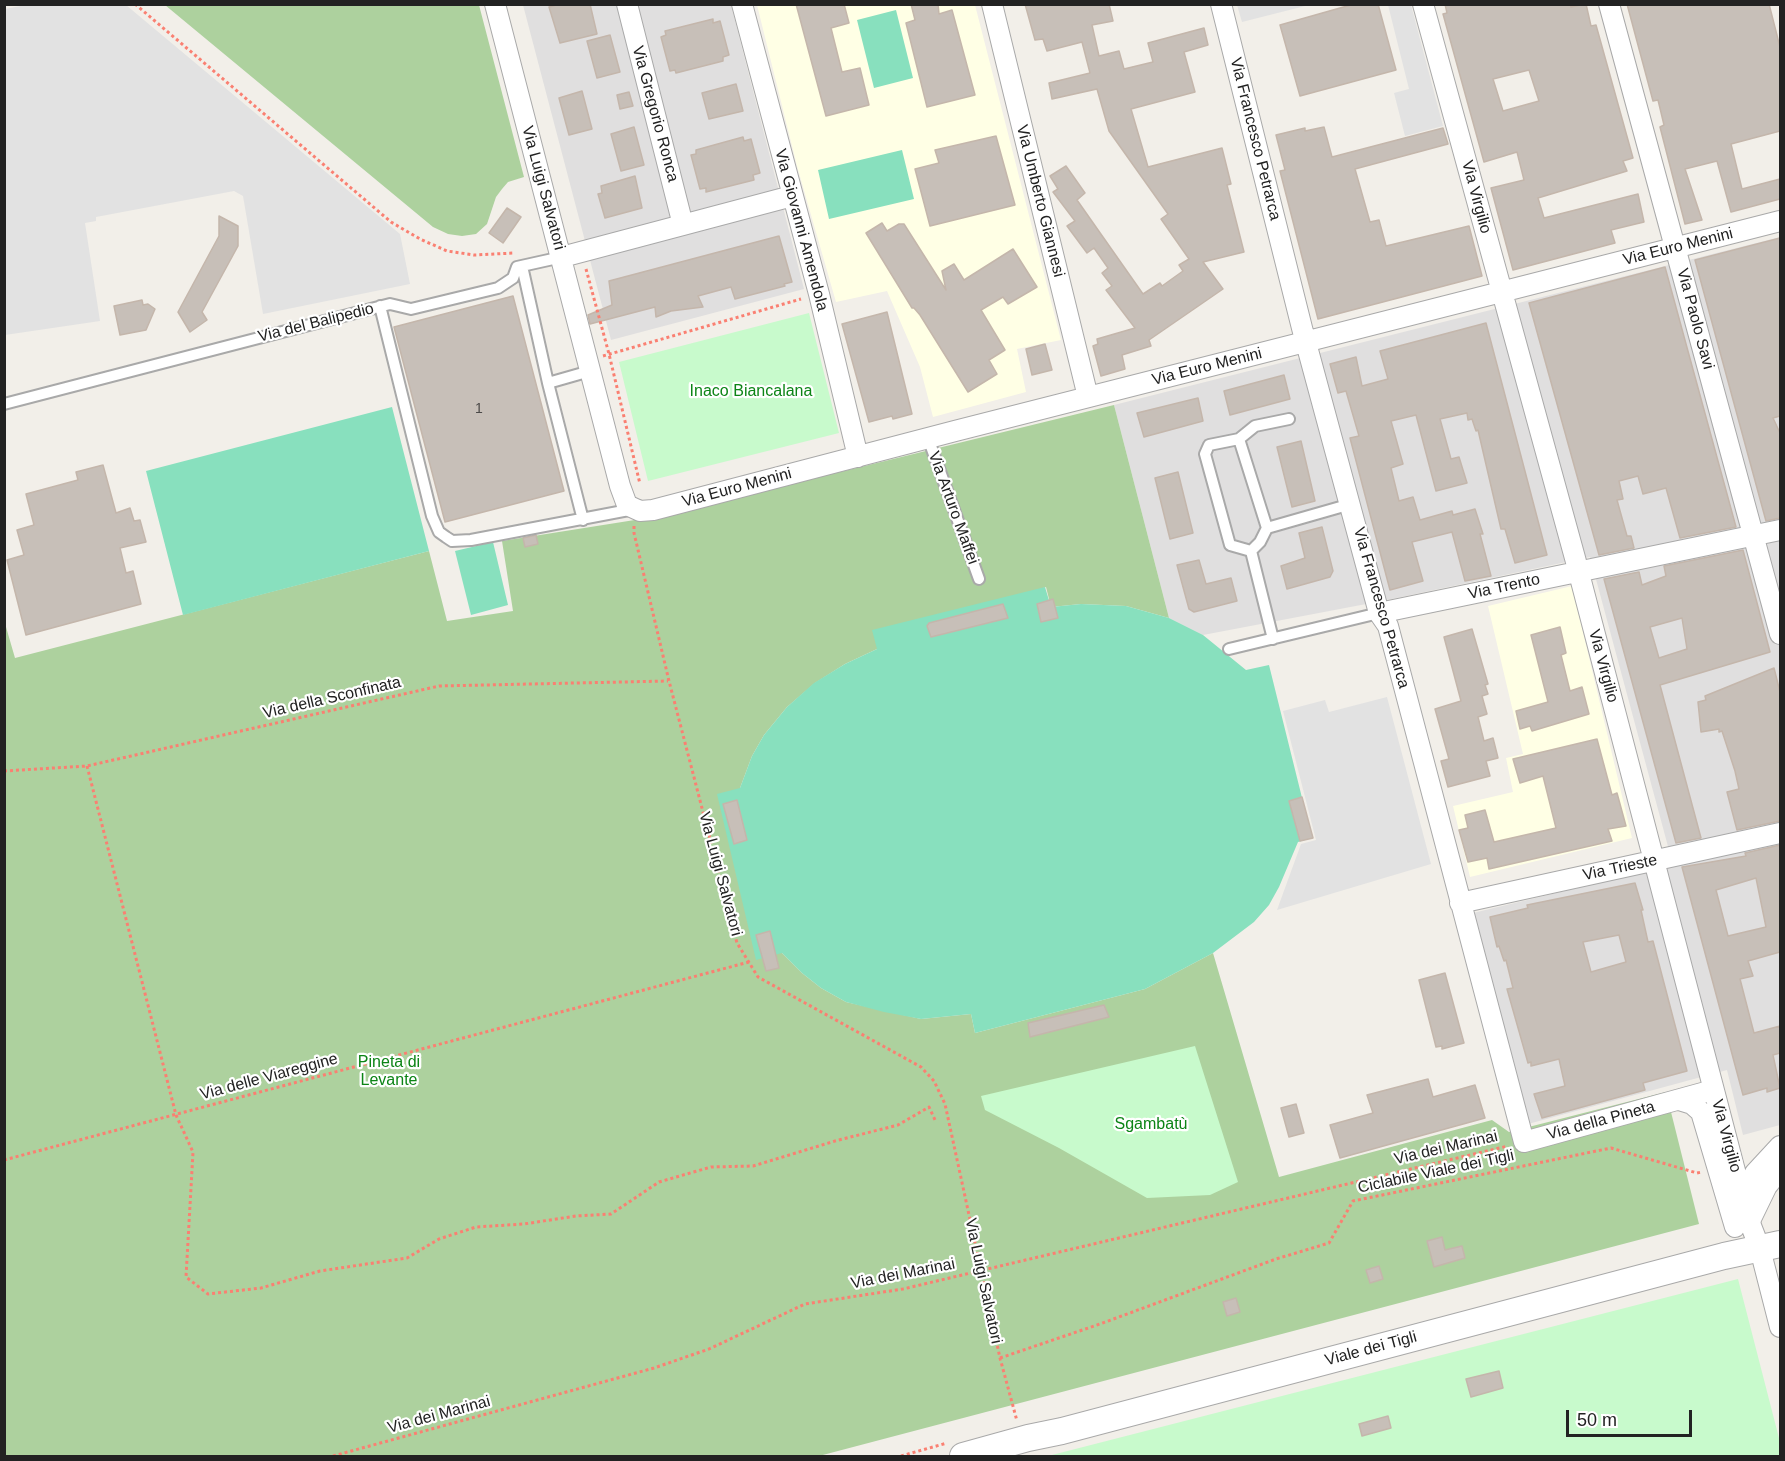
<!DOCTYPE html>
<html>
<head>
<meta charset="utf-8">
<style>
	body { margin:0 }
	#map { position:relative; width:1785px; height:1461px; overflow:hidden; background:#f2efe9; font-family:Helvetica,sans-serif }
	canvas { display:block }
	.frame { position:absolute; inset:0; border:6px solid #222; pointer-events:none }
	.scale { position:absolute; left:1566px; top:1410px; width:126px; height:27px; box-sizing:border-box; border:3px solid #222; border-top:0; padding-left:8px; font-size:18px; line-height:21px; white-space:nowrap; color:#222; -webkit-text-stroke:4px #fff; paint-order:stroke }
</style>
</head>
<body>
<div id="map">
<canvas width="1785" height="1461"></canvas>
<div class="frame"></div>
<div class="scale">50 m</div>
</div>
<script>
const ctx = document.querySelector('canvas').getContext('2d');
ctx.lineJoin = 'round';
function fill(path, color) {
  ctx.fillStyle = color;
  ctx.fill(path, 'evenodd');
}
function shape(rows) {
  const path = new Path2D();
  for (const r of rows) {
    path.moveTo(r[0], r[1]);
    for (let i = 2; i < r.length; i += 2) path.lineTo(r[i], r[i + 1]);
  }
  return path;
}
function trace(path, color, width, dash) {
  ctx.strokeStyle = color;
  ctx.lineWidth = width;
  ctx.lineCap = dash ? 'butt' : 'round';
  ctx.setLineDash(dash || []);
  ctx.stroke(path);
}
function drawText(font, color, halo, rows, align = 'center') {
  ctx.font = font + ' Helvetica,sans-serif';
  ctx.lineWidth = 4.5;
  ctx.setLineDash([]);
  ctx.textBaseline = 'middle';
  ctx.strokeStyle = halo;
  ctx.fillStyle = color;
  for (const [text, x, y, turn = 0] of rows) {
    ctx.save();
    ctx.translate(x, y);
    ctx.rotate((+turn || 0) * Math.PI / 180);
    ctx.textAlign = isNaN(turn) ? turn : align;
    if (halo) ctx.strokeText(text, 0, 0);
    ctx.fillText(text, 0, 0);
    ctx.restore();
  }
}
const residential = shape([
	[523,5,731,5,804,289,611,340],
	[1780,237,1780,1125,1743,1135,1727,1070,1528,1124,1473,913,1673,865,1590,557,1382,601,1203,635,1169,618,1114,405]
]);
const education = shape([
	[757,5,975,5,1061,340,1017,349,1026,392,933,417,920,367,887,291,836,302,797,166],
	[1572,586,1632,838,1470,877,1453,806,1513,792,1506,758,1523,754,1488,606]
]);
const forest = shape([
	[165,5,479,5,524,177,508,182,502,189,496,197,487,224,476,234,462,236,448,234,433,227],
	[1114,405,1169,618,1126,606,1081,604,1051,607,1046,587,877,649,845,664,815,683,787,707,764,735,752,756,740,788,782,953,802,973,821,988,846,1002,921,1019,971,1014,975,1033,1145,989,1213,953,1279,1177,1492,1120,1509,1132,1666,1092,1699,1224,819,1456,5,1456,4,620,15,658,429,551,447,621,513,611,502,541,660,516]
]);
const park = shape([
	[809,313,839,433,648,481,619,362],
	[1195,1046,1238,1182,1210,1195,1147,1198,1059,1148,985,1110,981,1096],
	[1738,1279,1780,1442,1780,1456,1048,1456]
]);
const pitch = shape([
	[896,10,913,78,874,88,857,20],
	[902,150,914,199,829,219,818,170],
	[392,407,429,551,183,615,146,471],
	[493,542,508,605,471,615,455,551],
	[1045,587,1051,607,1081,604,1126,606,1169,618,1203,635,1246,670,1269,665,1312,838,1298,842,1279,887,1269,905,1254,922,1213,953,1145,989,975,1033,971,1014,921,1019,884,1012,846,1002,821,988,802,973,782,953,756,960,717,794,740,788,752,756,764,735,787,707,814,683,845,664,877,649,872,630]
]);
const parking = shape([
	[31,4,126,5,400,234,410,284,263,314,243,196,234,191,96,217,96,221,85,223,100,321,5,335,5,9],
	[1237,5,1237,4,1309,5,1242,22],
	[1388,5,1411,5,1443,126,1405,136,1394,93,1409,89],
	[1387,697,1431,864,1277,910,1301,844,1316,840,1283,711,1325,700,1329,712]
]);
const building = shape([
	[560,4,590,4,597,34,560,43,549,7,560,4],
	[796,4,844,4,849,23,831,28,842,72,860,68,869,105,826,116,796,4],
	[911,4,938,4,939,14,952,10,975,95,927,107,906,23,915,20,911,4],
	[1025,4,1109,4,1113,21,1092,25,1099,56,1119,51,1124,69,1153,62,1148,43,1204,28,1208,45,1184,52,1195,92,1131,109,1148,167,1222,148,1231,184,1227,185,1244,252,1203,262,1223,289,1149,340,1151,346,1122,355,1125,369,1101,376,1093,346,1098,344,1097,339,1135,328,1106,290,1112,286,1102,273,1108,268,1094,248,1087,253,1067,226,1075,221,1053,192,1058,189,1050,176,1066,166,1085,193,1077,200,1143,294,1160,283,1162,286,1183,271,1179,265,1189,259,1161,219,1168,214,1109,131,1097,89,1052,99,1049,83,1090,73,1082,42,1047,51,1043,39,1035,40,1025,4],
	[1354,4,1378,4,1396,70,1300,96,1280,25,1354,4],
	[1445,4,1570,4,1571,7,1586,4,1591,26,1596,25,1633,158,1623,161,1627,171,1538,198,1544,218,1638,194,1644,222,1611,230,1615,243,1513,270,1491,188,1524,180,1517,152,1484,162,1443,14,1447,13,1445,4],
	[1529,70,1539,101,1503,111,1493,79,1529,70],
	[1627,4,1769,4,1780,47,1780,131,1731,144,1742,189,1780,179,1780,199,1731,212,1717,161,1685,169,1702,220,1685,224,1660,127,1664,125,1658,100,1653,101,1627,4],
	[713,19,713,23,720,21,729,55,723,57,723,61,676,73,675,70,670,71,661,37,666,35,665,31,713,19],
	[610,35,620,72,597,78,587,41,610,35],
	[736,84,743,111,709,119,702,93,736,84],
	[582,91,592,129,569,135,559,98,582,91],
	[629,92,633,106,620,109,617,95,629,92],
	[634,127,644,165,621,171,611,134,634,127],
	[1324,127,1332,157,1443,128,1448,144,1355,169,1370,222,1379,220,1386,246,1469,226,1482,276,1318,319,1280,171,1285,170,1276,135,1305,128,1305,131,1324,127],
	[996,136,1015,205,930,226,915,169,939,163,935,150,996,136],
	[743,137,744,141,751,139,760,173,753,175,754,180,706,192,706,188,700,189,691,155,696,154,696,150,743,137],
	[635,176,642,208,605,218,598,194,602,193,601,186,635,176],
	[507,208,521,217,503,243,489,233,507,208],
	[219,216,238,226,238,246,202,312,207,320,190,332,178,312,219,236,219,216],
	[882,223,887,231,899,224,904,224,946,290,942,271,954,264,964,280,1013,249,1037,287,1008,304,1003,297,981,310,1005,350,989,360,997,374,968,392,920,315,914,308,912,308,866,233,882,223],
	[779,236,792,282,784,284,785,286,735,299,731,287,698,296,703,307,671,311,656,317,655,307,590,324,588,315,612,305,609,281,779,236],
	[1780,238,1780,416,1773,418,1780,433,1780,518,1766,521,1695,260,1780,238],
	[1665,267,1736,527,1680,538,1666,488,1643,494,1638,476,1619,481,1623,499,1617,500,1627,536,1631,536,1634,548,1599,555,1529,303,1665,267],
	[513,296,564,491,445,522,394,327,513,296],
	[142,300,143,305,148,304,155,309,146,330,120,335,114,306,142,300],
	[887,312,912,414,893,419,892,416,869,422,842,324,887,312],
	[1486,323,1547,555,1515,563,1505,529,1501,529,1478,430,1476,431,1472,419,1468,420,1467,413,1440,419,1451,459,1459,457,1467,483,1436,491,1416,415,1391,421,1403,464,1391,468,1399,501,1413,497,1420,520,1452,511,1453,515,1475,509,1483,534,1480,534,1491,576,1465,581,1452,532,1412,542,1423,581,1390,590,1350,438,1359,436,1346,391,1338,393,1330,364,1356,357,1362,386,1388,379,1380,351,1486,323],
	[1045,344,1052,370,1032,375,1026,349,1045,344],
	[1284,375,1290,399,1230,415,1224,391,1284,375],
	[1198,398,1203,421,1144,437,1137,413,1198,398],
	[1301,441,1315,501,1292,507,1277,447,1301,441],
	[103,465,116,513,130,508,134,521,140,520,146,542,120,548,126,573,133,571,141,604,26,635,7,560,24,555,17,530,34,525,26,494,78,480,76,472,103,465],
	[1178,472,1193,533,1170,539,1155,478,1178,472],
	[1322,527,1333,571,1330,577,1287,589,1281,566,1305,558,1299,533,1322,527],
	[536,535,538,544,525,547,523,538,536,535],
	[1743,550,1770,652,1660,685,1701,838,1676,843,1604,579,1639,572,1642,585,1666,576,1664,566,1743,550],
	[1682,618,1687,649,1659,658,1650,627,1682,618],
	[1199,560,1206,584,1231,578,1237,601,1194,612,1189,609,1177,565,1199,560],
	[1053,599,1058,618,1041,622,1037,604,1053,599],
	[1003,604,1008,618,931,637,927,626,929,623,1003,604],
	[1560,627,1566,653,1561,655,1570,691,1582,687,1589,714,1532,731,1530,726,1520,729,1516,711,1548,702,1531,635,1560,627],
	[1472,629,1488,684,1485,685,1488,694,1482,696,1487,714,1478,717,1484,741,1493,738,1498,758,1486,761,1490,776,1448,787,1441,761,1449,759,1435,709,1461,701,1444,637,1472,629],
	[1774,668,1780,692,1780,821,1737,830,1727,792,1739,789,1735,771,1722,731,1719,732,1719,729,1701,732,1698,702,1706,700,1705,696,1774,668],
	[1597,739,1612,795,1617,793,1626,826,1608,829,1612,841,1489,869,1487,858,1468,862,1459,830,1468,828,1465,815,1485,810,1494,842,1556,828,1543,776,1520,783,1513,759,1597,739],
	[1302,797,1313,838,1300,841,1289,801,1302,797],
	[737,800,747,840,734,844,723,804,737,800],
	[1780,845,1780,952,1748,961,1753,976,1740,979,1754,1033,1780,1026,1780,1053,1773,1055,1780,1088,1767,1092,1767,1088,1743,1095,1682,867,1746,856,1745,853,1780,845],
	[1756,878,1766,927,1728,936,1716,890,1756,878],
	[1635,883,1643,910,1641,910,1648,942,1653,941,1687,1071,1643,1083,1645,1090,1542,1118,1534,1094,1565,1086,1559,1059,1531,1066,1531,1062,1528,1063,1507,989,1513,988,1506,960,1504,961,1499,946,1497,947,1490,917,1528,908,1527,905,1635,883],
	[1619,935,1626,962,1591,972,1583,942,1619,935],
	[770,931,779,968,766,971,756,935,770,931],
	[1445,973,1464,1043,1442,1049,1442,1046,1436,1047,1419,980,1445,973],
	[1104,1005,1109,1017,1030,1037,1028,1023,1104,1005],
	[1428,1079,1433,1097,1475,1085,1485,1118,1340,1158,1330,1125,1373,1113,1367,1095,1428,1079],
	[1296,1104,1304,1133,1289,1137,1281,1108,1296,1104],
	[1442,1237,1445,1250,1462,1246,1465,1258,1434,1267,1427,1241,1442,1237],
	[1379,1266,1383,1279,1370,1283,1366,1270,1379,1266],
	[1236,1298,1240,1312,1227,1316,1223,1302,1236,1298],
	[1499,1371,1503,1388,1471,1397,1466,1379,1499,1371],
	[1388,1416,1391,1428,1362,1436,1359,1424,1388,1416]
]);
const path = shape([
	[135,4,391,222,420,239,447,251,474,255,514,253],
	[586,269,609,354,640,484],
	[603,356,801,299],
	[634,526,634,533,669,681,737,943,758,977,921,1067,934,1081,945,1104,1000,1358,1017,1421],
	[87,766,176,1115,193,1152,186,1277,208,1294,261,1288,320,1271,407,1258,439,1239,476,1227,524,1224,576,1216,611,1214,659,1182,711,1167,753,1166,835,1141,898,1125,929,1107,936,1122],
	[4,771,87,766,439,686,668,681],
	[4,1160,749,962],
	[1000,1358,1100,1324,1276,1259,1329,1243,1353,1201,1611,1148,1697,1173,1702,1172],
	[333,1456,654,1368,709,1349,805,1304,903,1289,1508,1146],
	[901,1456,947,1443]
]);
const service = shape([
	[522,266,548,383,583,520],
	[380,306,432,516,439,532,446,537,452,541,471,540,634,509],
	[548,383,590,371],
	[4,404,390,304,411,309,498,288,513,278,517,267,562,257],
	[928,438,979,579],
	[1239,439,1255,426,1289,419],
	[1267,528,1260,542,1251,551,1230,545,1205,454,1209,445,1239,439,1267,528,1351,504],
	[1251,551,1273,639],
	[1229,649,1379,613]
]);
const minor = shape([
	[495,4,620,486,627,505,640,511,653,510,955,431,1780,221],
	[627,4,683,225],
	[742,4,819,294,858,457],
	[992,4,1088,397],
	[1221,4,1302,328,1379,613,1388,626,1524,1142,1713,1090],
	[1423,4,1575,558,1734,1167,1748,1218,1760,1249,1780,1327],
	[1609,4,1780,634],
	[562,257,792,196],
	[1379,613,1780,530],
	[1460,903,1780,833],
	[1679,1100,1692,1104,1701,1112,1735,1227],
	[1743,1203,1755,1173,1780,1146]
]);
const tertiary = shape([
	[1748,1218,1764,1185,1780,1165],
	[963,1456,1028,1438,1062,1431,1724,1256,1780,1244]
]);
const numberNames = [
	["1",479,409]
];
const streetNames = [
	["Via Gregorio Ronca",655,114,75],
	["Via Francesco Petrarca",1255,139,76],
	["Via Luigi Salvatori",543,188,75],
	["Via Virgilio",1476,197,75],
	["Via Umberto Giannesi",1040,201,76],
	["Via Giovanni Amendola",801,230,75],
	["Via Euro Menini",1678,247,-14],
	["Via Paolo Savi",1695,319,75],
	["Via del Balipedio",316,323,-14],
	["Via Euro Menini",1207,367,-14],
	["Via Euro Menini",737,488,-15],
	["Via Arturo Maffei",953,508,70],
	["Via Trento",1504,587,-12],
	["Via Francesco Petrarca",1381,608,74],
	["Via Virgilio",1603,666,75],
	["Via della Sconfinata",332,698,-13],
	["Via Trieste",1620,868,-12],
	["Via Luigi Salvatori",720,874,75],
	["Via delle Viareggine",269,1077,-15],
	["Via della Pineta",1601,1121,-15],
	["Via Virgilio",1726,1136,75],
	["Via dei Marinai",1446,1148,-13],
	["Ciclabile Viale dei Tigli",1436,1172,-12],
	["Via dei Marinai",903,1274,-11],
	["Via Luigi Salvatori",983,1281,78],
	["Viale dei Tigli",1371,1349,-15],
	["Via dei Marinai",439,1415,-15]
];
const parkNames = [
	["Inaco Biancalana",751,392],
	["Pineta di",389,1063],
	["Levante",389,1081],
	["Sgambatù",1151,1125]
];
fill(residential, '#e0dfdf');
fill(education, '#ffffe5');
fill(forest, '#add19e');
fill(park, '#c8facc');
fill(pitch, '#88e0be');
fill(parking, '#e2e2e2');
fill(building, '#c7bfb8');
trace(building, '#c4b6ab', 1.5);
trace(service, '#a9a9a9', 14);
trace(minor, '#a9a9a9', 22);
trace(tertiary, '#a9a9a9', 28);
trace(path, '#fa8072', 3, [3, 3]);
trace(service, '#fff', 10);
trace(minor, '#fff', 20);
trace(tertiary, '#fff', 26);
drawText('14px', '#4b4948', null, numberNames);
drawText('16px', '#222', '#fff', streetNames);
drawText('16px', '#0c8416', '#fff', parkNames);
</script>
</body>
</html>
